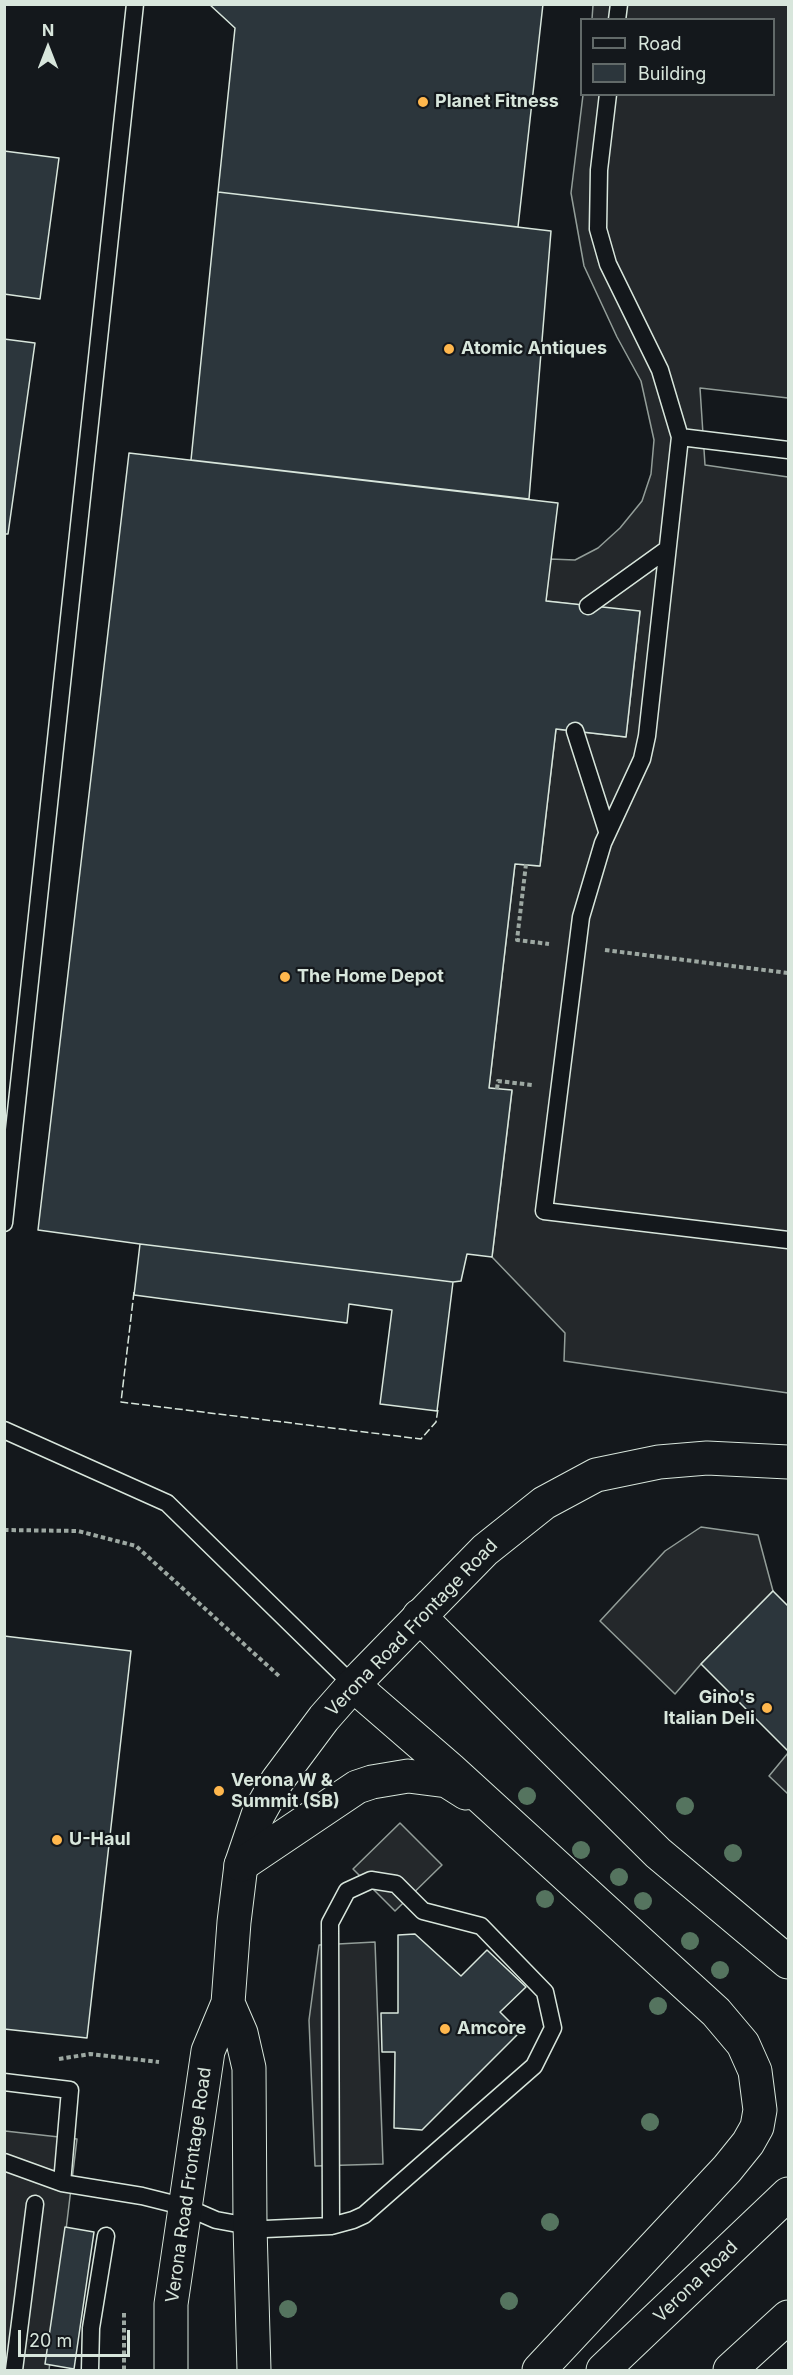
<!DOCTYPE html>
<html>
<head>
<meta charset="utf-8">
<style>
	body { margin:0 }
	#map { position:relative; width:793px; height:2375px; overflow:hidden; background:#14181c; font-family:Inter,sans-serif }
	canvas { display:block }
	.frame { position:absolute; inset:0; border:6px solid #d8e6dc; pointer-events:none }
	.legend { position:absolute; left:580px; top:18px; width:195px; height:78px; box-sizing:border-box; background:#14181c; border:2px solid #626a69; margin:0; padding:8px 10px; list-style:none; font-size:18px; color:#d8e6dc }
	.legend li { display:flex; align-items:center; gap:12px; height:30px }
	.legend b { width:30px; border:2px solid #626a69 }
	.north { position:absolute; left:18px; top:18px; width:60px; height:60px; -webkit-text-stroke:4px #14181c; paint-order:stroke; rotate:0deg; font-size:16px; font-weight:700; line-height:24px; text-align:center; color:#d8e6dc }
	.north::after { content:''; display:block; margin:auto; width:21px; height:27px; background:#d8e6dc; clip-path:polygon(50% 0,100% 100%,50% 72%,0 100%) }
	.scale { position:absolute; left:18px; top:2330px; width:112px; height:27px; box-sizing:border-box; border:3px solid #d8e6dc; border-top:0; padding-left:8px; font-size:18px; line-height:21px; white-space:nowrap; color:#d8e6dc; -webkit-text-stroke:4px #14181c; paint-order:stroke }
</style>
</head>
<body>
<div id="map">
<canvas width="793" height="2375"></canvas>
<div class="frame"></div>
<ul class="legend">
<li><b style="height:8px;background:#14181c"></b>Road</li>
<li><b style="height:16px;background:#2c363c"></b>Building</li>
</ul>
<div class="north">N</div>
<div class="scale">20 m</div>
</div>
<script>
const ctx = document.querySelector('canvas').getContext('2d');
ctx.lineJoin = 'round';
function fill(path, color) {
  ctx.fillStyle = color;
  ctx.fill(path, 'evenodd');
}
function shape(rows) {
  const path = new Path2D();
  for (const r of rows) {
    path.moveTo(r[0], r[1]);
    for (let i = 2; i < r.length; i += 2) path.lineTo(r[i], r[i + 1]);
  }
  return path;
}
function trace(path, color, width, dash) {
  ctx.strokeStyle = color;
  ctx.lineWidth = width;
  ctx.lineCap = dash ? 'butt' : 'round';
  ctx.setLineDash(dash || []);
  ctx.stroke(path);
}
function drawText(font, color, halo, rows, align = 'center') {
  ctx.font = font + ' Inter,sans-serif';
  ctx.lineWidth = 4.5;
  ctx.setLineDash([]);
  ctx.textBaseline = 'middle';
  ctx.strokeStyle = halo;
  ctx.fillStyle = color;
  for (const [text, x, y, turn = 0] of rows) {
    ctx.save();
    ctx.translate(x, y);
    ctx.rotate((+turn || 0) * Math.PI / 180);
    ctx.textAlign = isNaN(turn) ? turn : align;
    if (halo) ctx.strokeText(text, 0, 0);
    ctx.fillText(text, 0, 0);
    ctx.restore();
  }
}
const parking = shape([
	[593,5,788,5,788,398,700,388,705,465,788,477,788,1393,564,1361,565,1333,492,1257,512,1091,489,1088,515,864,540,866,556,729,626,737,640,612,546,601,550,559,575,560,598,548,620,528,642,501,651,474,654,440,641,381,617,337,584,266,571,193,583,95,774,94,774,20,592,19,593,5],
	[701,1527,758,1535,773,1591,701,1664,675,1694,600,1621,665,1551,701,1527],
	[788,1753,788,1794,769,1776,788,1753],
	[400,1823,442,1865,395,1911,353,1869,400,1823],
	[375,1942,383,2164,315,2166,309,2020,319,1945,375,1942],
	[5,2131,77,2139,49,2370,5,2370,5,2131]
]);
const building = shape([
	[543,4,518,227,218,192,235,28,209,4,543,4],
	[4,151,59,158,40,299,4,294,4,151],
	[218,192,551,231,529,499,191,460,218,192],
	[4,339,35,343,8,534,4,534,4,339],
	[129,453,558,503,546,601,640,611,626,737,556,729,540,866,515,864,489,1088,512,1090,492,1257,467,1254,461,1281,453,1282,140,1244,38,1230,129,453],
	[140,1244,453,1282,437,1411,380,1404,392,1310,349,1304,347,1323,134,1295,140,1244],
	[773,1591,788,1606,788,1751,701,1664,773,1591],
	[4,1636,131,1651,87,2038,4,2029,4,1636],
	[415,1934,461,1976,487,1950,526,1987,500,2012,520,2032,422,2130,394,2128,395,2052,382,2052,381,2013,398,2013,398,1935,415,1934],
	[65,2227,94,2232,74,2369,45,2364,65,2227]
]);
const path = shape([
	[526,864,517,940,549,944],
	[605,950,788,973],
	[497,1089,498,1081,532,1085],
	[4,1530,78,1531,136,1546,279,1676],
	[59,2059,90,2054,159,2062],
	[124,2370,124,2311]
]);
const service = shape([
	[617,20,619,4],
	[608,94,599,170,598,229,608,264,660,370,680,437,647,736,642,759,603,843,581,917,544,1211,788,1240],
	[680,437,788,450],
	[588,606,666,550],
	[575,731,607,831],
	[4,1223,135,4],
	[4,1430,167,1503,353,1685],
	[4,2082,70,2090,62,2183],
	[4,2162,62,2183,142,2196,186,2207,216,2220,265,2229,331,2226,353,2220,364,2215,534,2066,553,2028,545,1992,481,1926,423,1911,396,1884,371,1880,347,1891,330,1923,331,2226],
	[14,2370,35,2204],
	[90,2370,91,2328,106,2236]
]);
const tertiary = shape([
	[228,2003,241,2033,249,2068,250,2226,254,2370],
	[171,2370,171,2304,208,2051,228,2003,234,1922,241,1865,258,1815,277,1781,324,1718,353,1685,485,1550,544,1503,596,1475,659,1462,707,1458,788,1462]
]);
const trunk = shape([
	[419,1616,658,1853,788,1962],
	[353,1685,450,1769,716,2012,743,2044,755,2071,760,2110,757,2127,748,2143,727,2169,539,2370],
	[241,1865,357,1787,372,1782,408,1776,447,1781,466,1793],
	[603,2370,788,2194],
	[730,2370,788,2317]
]);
const fence = shape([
	[134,1292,121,1402,421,1439,436,1422,438,1409]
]);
const trees = [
	[527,1796],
	[685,1806],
	[581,1850],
	[733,1853],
	[619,1877],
	[545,1899],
	[643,1901],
	[690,1941],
	[720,1970],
	[658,2006],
	[650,2122],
	[550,2222],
	[509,2301],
	[288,2309]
];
const markers = [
	[423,102,6,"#ffb74d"],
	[449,349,6,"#ffb74d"],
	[285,977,6,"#ffb74d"],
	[767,1708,6,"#ffb74d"],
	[219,1791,6,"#ffb74d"],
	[57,1840,6,"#ffb74d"],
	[445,2029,6,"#ffb74d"]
];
const poiNames = [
	["Planet Fitness",435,102],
	["Atomic Antiques",461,349],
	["The Home Depot",297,977],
	["Gino's",755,1698,"right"],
	["Italian Deli",755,1719,"right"],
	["Verona W &",231,1781],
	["Summit (SB)",231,1802],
	["U-Haul",69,1840],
	["Amcore",457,2029]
];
const streetNames = [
	["Verona Road Frontage Road",412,1628,-46],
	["Verona Road Frontage Road",189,2185,-82],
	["Verona Road",696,2282,-44]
];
fill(parking, '#24282b');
trace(parking, '#939e99', 1.5);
fill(building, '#2c363c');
trace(building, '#d8e6dc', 1.5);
trace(service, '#d8e6dc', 19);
trace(tertiary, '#d8e6dc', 35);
trace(trunk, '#d8e6dc', 35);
trace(path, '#9da8a2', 4, [4.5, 3]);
trace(service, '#14181c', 16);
trace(tertiary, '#14181c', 33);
trace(trunk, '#14181c', 33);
trace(fence, '#d8e6dc', 1.5, [8, 3]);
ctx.fillStyle = '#55745f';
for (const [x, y] of trees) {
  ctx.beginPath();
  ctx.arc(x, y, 9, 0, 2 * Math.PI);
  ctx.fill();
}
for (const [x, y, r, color] of markers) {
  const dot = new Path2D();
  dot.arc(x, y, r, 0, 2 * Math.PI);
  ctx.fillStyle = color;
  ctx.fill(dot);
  trace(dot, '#14181c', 2);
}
drawText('bold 18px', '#d8e6dc', '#14181c', poiNames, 'left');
drawText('18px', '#d8e6dc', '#14181c', streetNames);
</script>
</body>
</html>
